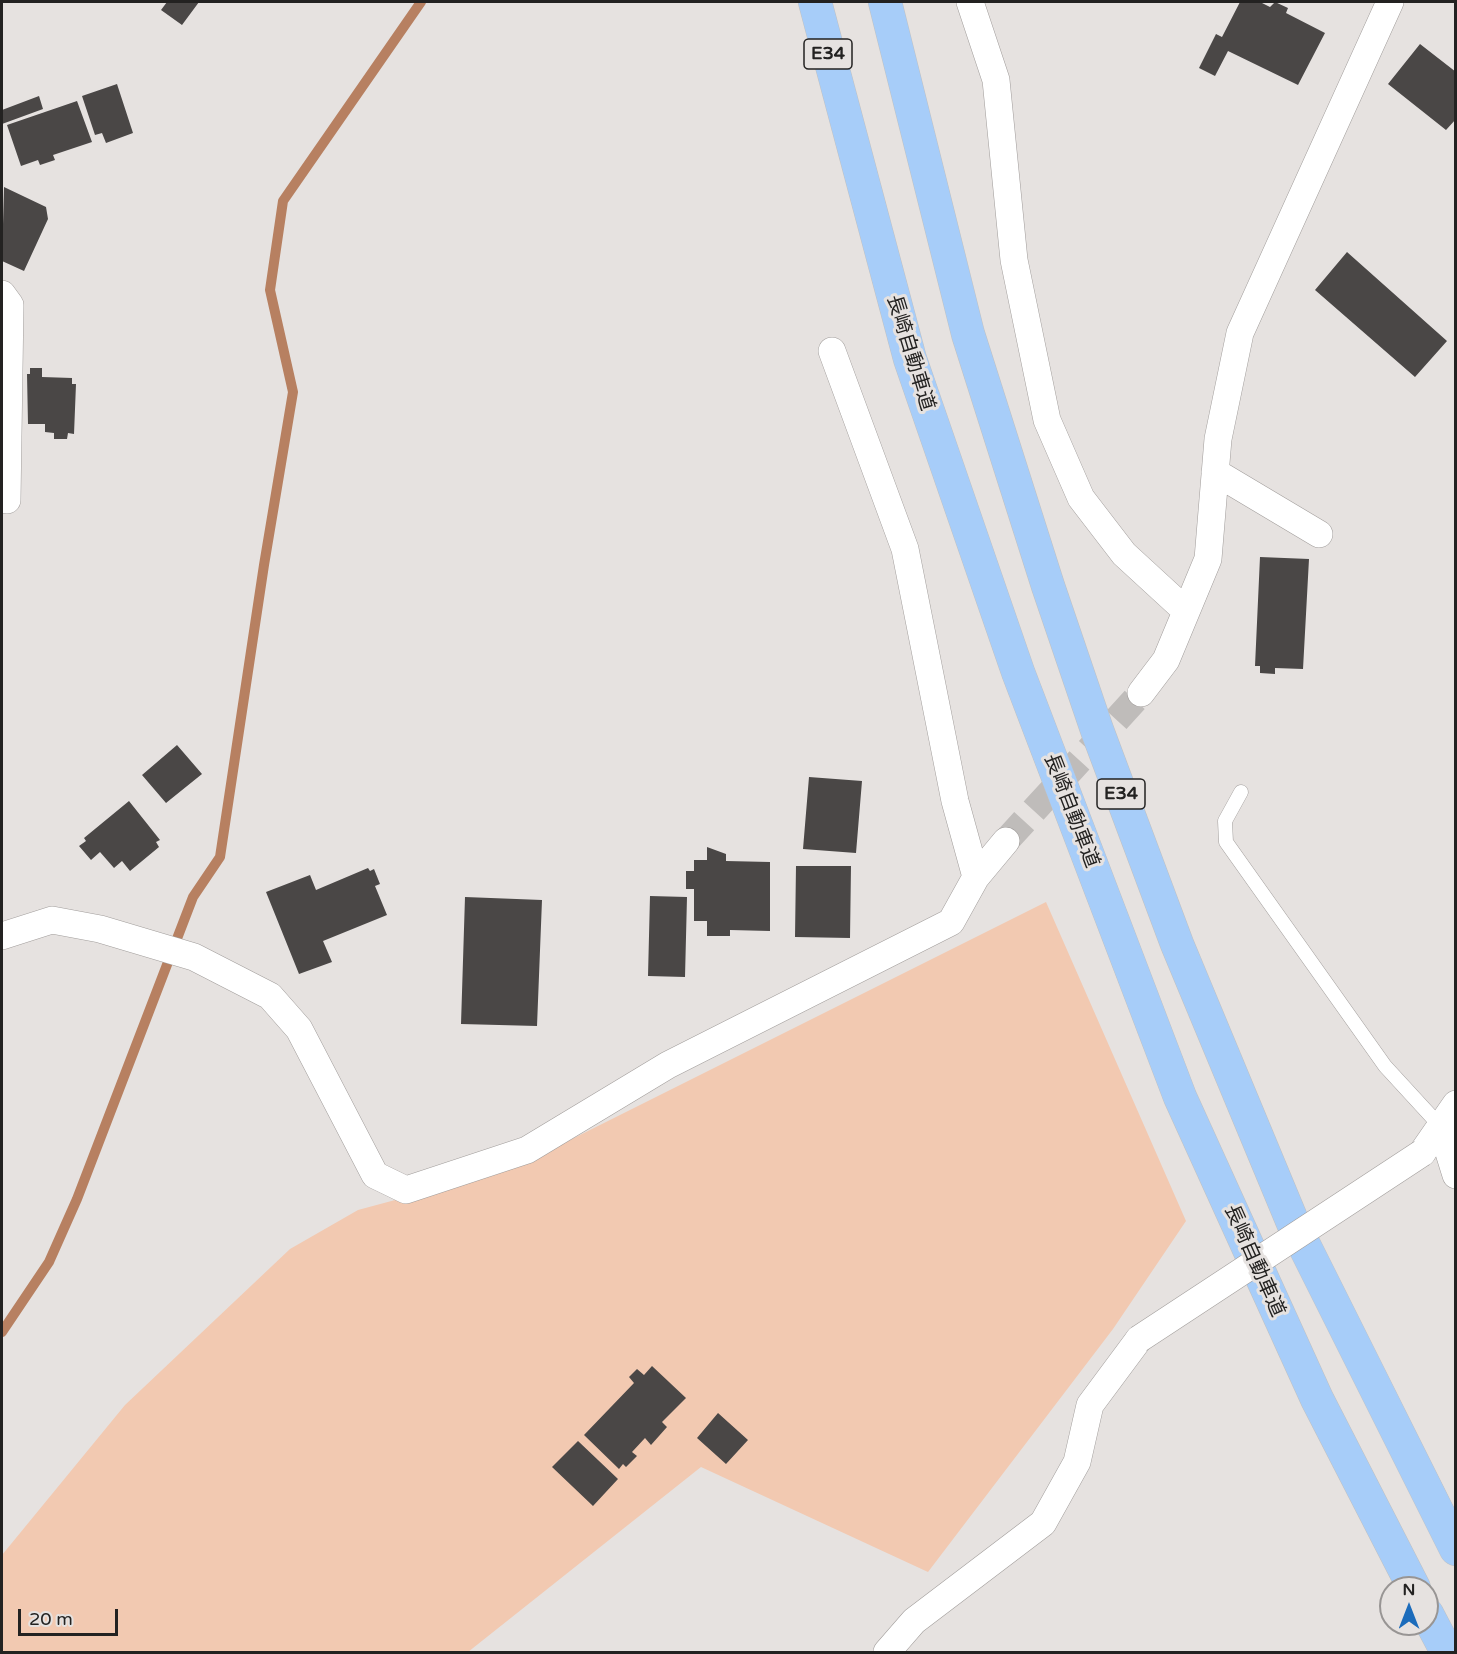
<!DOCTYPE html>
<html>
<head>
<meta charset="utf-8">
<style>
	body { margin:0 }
	#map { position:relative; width:1457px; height:1654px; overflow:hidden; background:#e6e2e0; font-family:"Varela Round",sans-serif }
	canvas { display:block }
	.frame { position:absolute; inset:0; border:3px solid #232221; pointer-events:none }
	.north { position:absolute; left:1379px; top:1576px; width:60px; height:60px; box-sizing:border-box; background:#e6e2e0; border:2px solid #989594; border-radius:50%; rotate:0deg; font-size:16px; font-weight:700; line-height:24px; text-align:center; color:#232221 }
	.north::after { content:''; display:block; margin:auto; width:21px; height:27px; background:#1c6cbb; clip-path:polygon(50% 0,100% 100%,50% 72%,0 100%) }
	.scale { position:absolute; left:18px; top:1609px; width:100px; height:27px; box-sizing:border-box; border:3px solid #232221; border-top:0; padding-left:8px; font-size:18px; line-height:21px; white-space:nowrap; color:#232221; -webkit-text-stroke:4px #e6e2e0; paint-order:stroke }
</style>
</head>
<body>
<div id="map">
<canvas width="1457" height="1654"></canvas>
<div class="frame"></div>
<div class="north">N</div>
<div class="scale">20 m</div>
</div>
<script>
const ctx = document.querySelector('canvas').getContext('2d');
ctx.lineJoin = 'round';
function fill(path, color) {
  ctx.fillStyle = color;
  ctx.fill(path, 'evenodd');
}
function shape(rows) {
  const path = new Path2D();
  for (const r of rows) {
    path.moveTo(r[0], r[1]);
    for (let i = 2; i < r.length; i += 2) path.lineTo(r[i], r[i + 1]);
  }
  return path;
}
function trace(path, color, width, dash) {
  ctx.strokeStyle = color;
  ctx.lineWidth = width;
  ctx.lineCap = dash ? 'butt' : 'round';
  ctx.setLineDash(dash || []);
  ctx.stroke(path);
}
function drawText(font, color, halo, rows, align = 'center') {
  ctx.font = font + ' "Varela Round","Noto Sans JP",sans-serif';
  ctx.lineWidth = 6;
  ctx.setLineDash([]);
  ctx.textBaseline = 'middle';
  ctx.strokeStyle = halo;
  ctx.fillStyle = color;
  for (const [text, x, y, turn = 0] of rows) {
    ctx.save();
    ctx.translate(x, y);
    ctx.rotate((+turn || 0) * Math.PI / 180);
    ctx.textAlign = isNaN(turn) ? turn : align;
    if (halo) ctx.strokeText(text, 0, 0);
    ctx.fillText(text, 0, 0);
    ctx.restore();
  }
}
const green = shape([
	[1046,902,1186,1221,1113,1329,928,1572,701,1467,468,1652,2,1652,2,1555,125,1405,290,1249,358,1210,514,1168]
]);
const stream = shape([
	[2,1332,49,1262,77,1199,193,897,220,857,264,565,293,392,270,290,283,201,421,2]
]);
const building = shape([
	[167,2,199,2,182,25,161,10],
	[1240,2,1260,2,1270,7,1275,2,1288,8,1286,13,1325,33,1298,85,1228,51,1215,76,1199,68,1216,34,1222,37],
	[1420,44,1456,72,1456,119,1446,130,1388,84],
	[117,84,133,133,106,143,102,133,95,135,82,96],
	[39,96,43,109,2,124,2,110],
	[77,101,92,142,53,155,55,160,40,165,38,160,21,166,7,125],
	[4,187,46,207,48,219,24,271,2,261],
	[1347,252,1447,341,1415,377,1315,290],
	[30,368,42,368,42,377,72,378,72,384,76,384,74,434,68,433,67,439,54,439,54,433,45,432,45,424,28,424,27,374,30,374],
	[1260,557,1309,559,1303,669,1275,668,1275,674,1260,673,1260,666,1255,666],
	[177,745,202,774,166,803,142,775],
	[809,777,862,781,856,853,803,849],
	[129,801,160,840,156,842,159,847,130,871,122,861,114,868,100,852,91,860,79,846,86,841,84,838],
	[707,847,726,854,726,861,770,862,770,931,730,930,730,936,707,936,707,921,694,921,694,889,686,889,686,871,694,871,694,860,707,860],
	[796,866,851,866,850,938,795,937],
	[368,868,370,871,374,869,380,884,375,886,387,915,323,941,332,962,299,974,266,892,310,875,316,890],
	[650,896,687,897,685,977,648,976],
	[465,897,542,900,537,1026,461,1024],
	[652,1366,686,1398,662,1422,667,1427,651,1445,645,1438,632,1452,637,1456,626,1467,623,1464,619,1469,584,1435,634,1383,629,1377,637,1369,644,1375],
	[718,1413,748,1440,726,1464,697,1438],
	[578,1441,618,1479,593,1506,552,1467]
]);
const streetTunnel = shape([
	[1006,841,1141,693]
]);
const lane = shape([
	[1241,792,1225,821,1226,842,1385,1066,1441,1127]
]);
const street = shape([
	[970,2,996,80,1014,260,1047,420,1081,498,1124,554,1185,610],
	[2,294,10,305,7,500],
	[832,351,905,549,955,801,976,877],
	[1215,472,1319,534],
	[1141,693,1166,660,1208,559,1218,439,1240,333,1390,2],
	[2,936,52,920,100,929,194,957,270,996,299,1029,375,1175,406,1190,527,1150,668,1065,951,922,976,877,1006,841],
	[1441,1127,1456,1175],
	[1422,1153,1456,1104],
	[887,1652,914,1621,1043,1523,1077,1462,1090,1405,1139,1339]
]);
const highway = shape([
	[815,2,910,359,1018,672,1180,1097,1317,1399,1414,1588],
	[885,2,968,334,1048,586,1097,730,1177,944,1293,1223,1456,1549],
	[1427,1614,1447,1652]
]);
const streetBridge = shape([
	[1139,1339,1422,1153]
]);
const shields = [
	[828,54,48],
	[1121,794,48]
];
const shieldNames = [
	["E34",828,54],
	["E34",1121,794]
];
const streetNames = [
	["長崎自動車道",910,353,73],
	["長崎自動車道",1071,811,69],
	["長崎自動車道",1254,1261,66]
];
fill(green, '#f2c9b1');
trace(stream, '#b78061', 10);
fill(building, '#4a4746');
trace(streetTunnel, '#bfbcba', 27, [27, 14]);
trace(lane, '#a19d9b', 15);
trace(street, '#a19d9b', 28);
trace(highway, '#c1c1c1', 34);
trace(lane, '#fff', 14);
trace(street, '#fff', 27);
trace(highway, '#a7cdf9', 33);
trace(streetBridge, '#a19d9b', 28, []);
trace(streetBridge, '#fff', 27);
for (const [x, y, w] of shields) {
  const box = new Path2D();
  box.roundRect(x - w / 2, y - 15, w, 30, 4.5);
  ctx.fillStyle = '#e6e2e0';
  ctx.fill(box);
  trace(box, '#232221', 1.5);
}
drawText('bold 18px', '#232221', null, shieldNames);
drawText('20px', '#232221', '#e6e2e0', streetNames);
</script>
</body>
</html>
